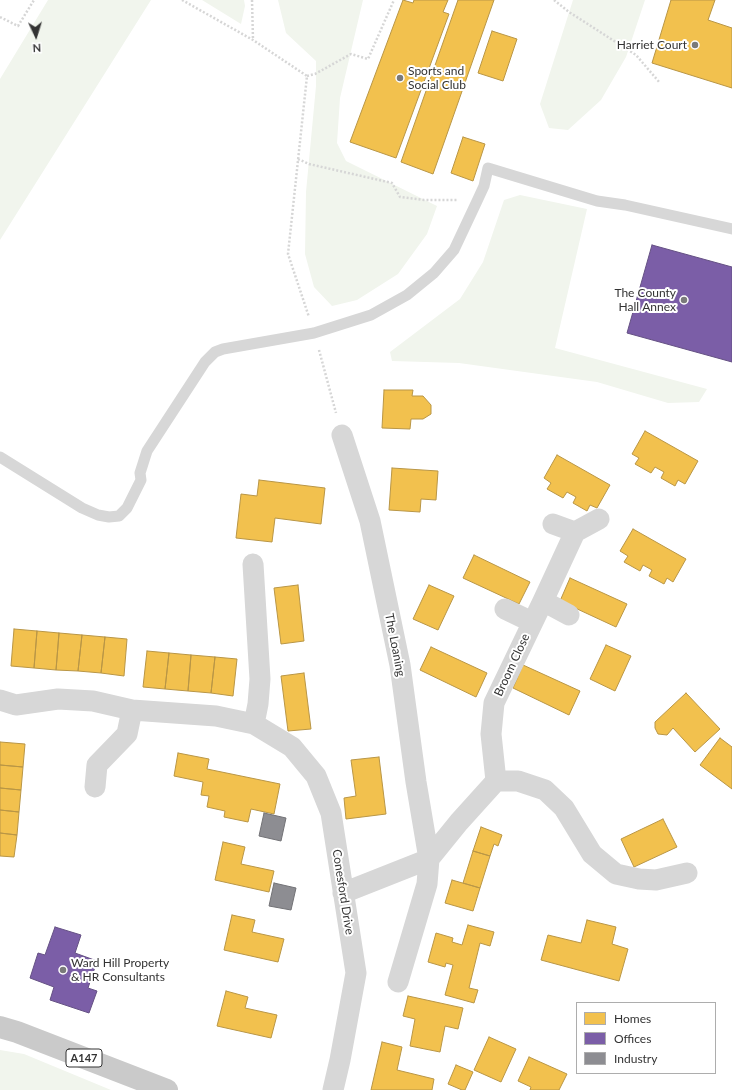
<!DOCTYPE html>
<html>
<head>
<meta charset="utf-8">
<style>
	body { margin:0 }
	#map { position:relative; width:732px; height:1090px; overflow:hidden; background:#fff; font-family:Lato,sans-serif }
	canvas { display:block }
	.legend { position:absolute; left:576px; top:1002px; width:140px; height:72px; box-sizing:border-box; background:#fff; border:1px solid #adadad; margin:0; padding:5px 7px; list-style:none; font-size:12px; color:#333 }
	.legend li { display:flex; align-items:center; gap:8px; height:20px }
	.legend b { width:20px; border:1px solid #adadad }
	.north { position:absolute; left:16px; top:16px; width:40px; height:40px; -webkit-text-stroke:3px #fff; paint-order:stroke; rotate:176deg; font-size:11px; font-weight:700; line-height:16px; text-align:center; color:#333 }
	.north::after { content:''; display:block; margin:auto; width:14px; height:18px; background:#333; clip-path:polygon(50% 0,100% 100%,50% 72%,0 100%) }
</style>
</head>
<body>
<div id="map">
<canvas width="732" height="1090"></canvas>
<ul class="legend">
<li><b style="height:11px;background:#f2c14e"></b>Homes</li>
<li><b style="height:11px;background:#7b5ea7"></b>Offices</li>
<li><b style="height:11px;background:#8d8d92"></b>Industry</li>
</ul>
<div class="north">N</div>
</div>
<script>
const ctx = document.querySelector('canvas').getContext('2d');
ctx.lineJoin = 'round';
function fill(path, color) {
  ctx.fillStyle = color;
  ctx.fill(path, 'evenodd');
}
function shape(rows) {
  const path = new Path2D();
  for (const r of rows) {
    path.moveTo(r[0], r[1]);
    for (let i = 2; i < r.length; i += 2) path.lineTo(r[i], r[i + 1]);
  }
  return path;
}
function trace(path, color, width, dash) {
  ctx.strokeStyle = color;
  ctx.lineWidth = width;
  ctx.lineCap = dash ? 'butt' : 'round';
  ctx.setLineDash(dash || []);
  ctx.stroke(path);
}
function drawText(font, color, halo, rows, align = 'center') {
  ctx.font = font + ' Lato,sans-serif';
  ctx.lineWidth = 4;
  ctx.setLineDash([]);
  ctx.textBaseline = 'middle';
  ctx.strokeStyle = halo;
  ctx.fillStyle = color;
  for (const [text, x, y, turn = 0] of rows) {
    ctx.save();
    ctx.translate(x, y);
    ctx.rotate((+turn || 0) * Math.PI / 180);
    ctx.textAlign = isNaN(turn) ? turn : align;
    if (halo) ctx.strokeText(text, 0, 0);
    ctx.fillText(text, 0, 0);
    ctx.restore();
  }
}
const green = shape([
	[48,0,151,0,0,240,0,79],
	[202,0,244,0,245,6,241,24],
	[278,0,363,0,340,98,337,143,346,161,437,206,427,234,398,274,357,300,332,306,314,287,305,254,306,192,316,86,316,61,286,33],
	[573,0,645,0,626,57,601,100,568,130,549,128,540,104],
	[520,195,587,209,555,348,707,389,699,402,668,403,597,382,459,363,392,361,390,352,460,299,483,262,504,200],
	[0,1050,24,1054,111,1090,0,1090]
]);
const homes = shape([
	[403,0,413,3,414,0,448,0,443,12,449,14,396,158,350,142,403,0],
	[458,0,494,0,433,174,401,162,458,0],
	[671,0,715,0,708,20,732,28,732,88,652,63,671,0],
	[492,31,517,39,503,81,478,73,492,31],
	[463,137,485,144,473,181,451,173,463,137],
	[384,390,413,390,412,396,423,396,431,405,431,414,423,419,411,419,410,429,382,428,384,390],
	[645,431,698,461,685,484,678,480,675,486,661,478,664,472,655,467,651,473,635,464,639,458,632,454,645,431],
	[557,455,610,485,597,508,590,505,587,511,573,503,576,497,567,492,563,498,547,489,551,483,544,478,557,455],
	[392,468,438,471,436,500,421,499,420,512,389,510,392,468],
	[259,480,325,488,321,524,275,518,272,542,236,538,241,494,257,496,259,480],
	[633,529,686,559,673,582,667,578,664,584,649,576,652,570,643,565,640,571,624,562,628,556,620,551,633,529],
	[474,555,530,582,519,604,463,578,474,555],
	[570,578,627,604,616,627,560,601,570,578],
	[298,585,304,641,281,644,274,588,298,585],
	[429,585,454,596,438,630,413,619,429,585],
	[14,629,37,631,34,668,11,666,14,629],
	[37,631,59,633,56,670,34,668,37,631],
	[59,633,82,635,78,671,56,670,59,633],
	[82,635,105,637,101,673,78,671,82,635],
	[105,637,127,639,124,676,101,673,105,637],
	[606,645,631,656,615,691,590,679,606,645],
	[431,647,487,673,476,697,420,670,431,647],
	[147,651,169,653,165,689,143,687,147,651],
	[169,653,191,655,188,691,165,689,169,653],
	[191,655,215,657,211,693,188,691,191,655],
	[215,657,237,659,233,696,211,693,215,657],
	[523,665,580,691,569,715,513,688,523,665],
	[304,673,311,729,288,731,281,676,304,673],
	[686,693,720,729,695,752,673,728,667,735,658,734,655,728,655,722,686,693],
	[720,738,732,747,732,789,700,765,720,738],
	[0,742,25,744,23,767,0,765,0,742],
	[178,753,209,759,207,769,280,784,274,814,251,809,248,822,224,817,225,811,207,807,209,796,201,795,203,782,174,776,178,753],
	[379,757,386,814,346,819,344,798,356,796,351,760,379,757],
	[0,765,23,767,21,790,0,788,0,765],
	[0,788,21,790,19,812,0,810,0,788],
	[0,810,19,812,17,835,0,833,0,810],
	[663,819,677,847,634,867,621,839,663,819],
	[481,827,502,835,498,846,494,844,490,856,473,851,481,827],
	[0,833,17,835,14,857,0,856,0,833],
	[223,842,245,847,241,864,274,871,269,892,215,880,223,842],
	[473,851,490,856,480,888,463,883,473,851],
	[452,880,480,888,473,911,445,903,452,880],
	[232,915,255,920,252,932,284,939,278,962,224,950,232,915],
	[587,920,616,927,612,944,628,949,619,981,541,960,548,935,581,943,587,920],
	[468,925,494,932,490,946,480,943,469,988,478,990,474,1003,445,995,453,965,446,963,445,967,428,962,436,933,453,938,452,942,462,945,468,925],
	[226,991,248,997,245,1008,277,1015,271,1038,217,1026,226,991],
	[408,996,463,1008,458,1029,445,1026,440,1052,410,1046,415,1019,403,1016,408,996],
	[489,1037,516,1049,501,1082,474,1070,489,1037],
	[382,1042,402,1047,397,1070,434,1079,432,1090,371,1090,382,1042],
	[529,1057,567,1074,559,1090,530,1090,531,1087,518,1081,529,1057],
	[456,1065,473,1072,465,1090,462,1090,448,1084,456,1065]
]);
const offices = shape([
	[652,245,732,267,732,362,627,333,652,245],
	[55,927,81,935,75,953,97,961,88,988,97,991,89,1013,50,1000,54,987,30,978,38,953,45,955,55,927]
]);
const industry = shape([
	[264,813,286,818,281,841,259,836,264,813],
	[274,883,296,888,291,910,269,906,274,883]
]);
const path = shape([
	[182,0,253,40,307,76,288,254,309,317],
	[252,0,253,40],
	[554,0,569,12,636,55,660,83],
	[0,17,18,26,34,0],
	[307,76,315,74,351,54,368,59,394,0],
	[298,159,309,164,392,183,400,197,424,200,457,200],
	[319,350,336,413]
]);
const lane = shape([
	[0,457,82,508,98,515,109,517,119,516,127,508,141,480,140,473,147,451,205,362,215,352,223,349,314,333,371,315,407,295,434,273,454,250,478,199,484,186,488,168,597,201,625,205,732,229]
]);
const street = shape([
	[342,435,370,521,400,665,416,782,429,859,427,884,398,982],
	[575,532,599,519],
	[253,564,260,679,258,704,254,724],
	[543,601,569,615],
	[505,609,532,622],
	[0,700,16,705,58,699,93,701,132,710,216,716,254,724,292,747,316,776,331,813,356,973,340,1060,333,1090],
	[496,781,518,781,545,790,564,808,592,854,616,874,639,879,656,880,687,873],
	[95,787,97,765,127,734,132,710],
	[343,893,429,859,459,822,496,781,491,734,494,703,543,601,575,532,553,524]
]);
const primary = shape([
	[0,1027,17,1032,167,1090]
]);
const markers = [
	[695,45,4,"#7a7a7a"],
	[400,78,4,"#7a7a7a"],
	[684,300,4,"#7a7a7a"],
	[63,970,4,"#7a7a7a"]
];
const shields = [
	[84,1058,36]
];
const shieldNames = [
	["A147",84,1058]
];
const poiNames = [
	["Harriet Court",687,45],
	["Sports and",408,71,"left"],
	["Social Club",408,85,"left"],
	["The County",676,293],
	["Hall Annex",676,307],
	["Ward Hill Property",71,963,"left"],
	["& HR Consultants",71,977,"left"]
];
const streetNames = [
	["The Loaning",395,645,79],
	["Broom Close",512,665,-65],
	["Conesford Drive",343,892,81]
];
fill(green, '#f1f5ed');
fill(homes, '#f2c14e');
trace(homes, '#b99646', 1);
fill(offices, '#7b5ea7');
trace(offices, '#655184', 1);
fill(industry, '#8d8d92');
trace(industry, '#727276', 1);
trace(path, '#d6d6d6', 2.5, [2, 2]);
trace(lane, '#d7d7d7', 11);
trace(street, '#d7d7d7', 21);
trace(primary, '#cacaca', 22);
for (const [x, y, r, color] of markers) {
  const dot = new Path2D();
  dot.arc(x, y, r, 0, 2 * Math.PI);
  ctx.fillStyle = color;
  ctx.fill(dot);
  trace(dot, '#fff', 1.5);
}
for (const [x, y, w] of shields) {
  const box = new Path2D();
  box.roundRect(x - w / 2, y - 9, w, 18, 3);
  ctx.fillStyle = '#fff';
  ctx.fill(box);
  trace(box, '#333', 1);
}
drawText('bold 11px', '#333', null, shieldNames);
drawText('12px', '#333', '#fff', poiNames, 'right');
drawText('12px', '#333', '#fff', streetNames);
</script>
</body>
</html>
